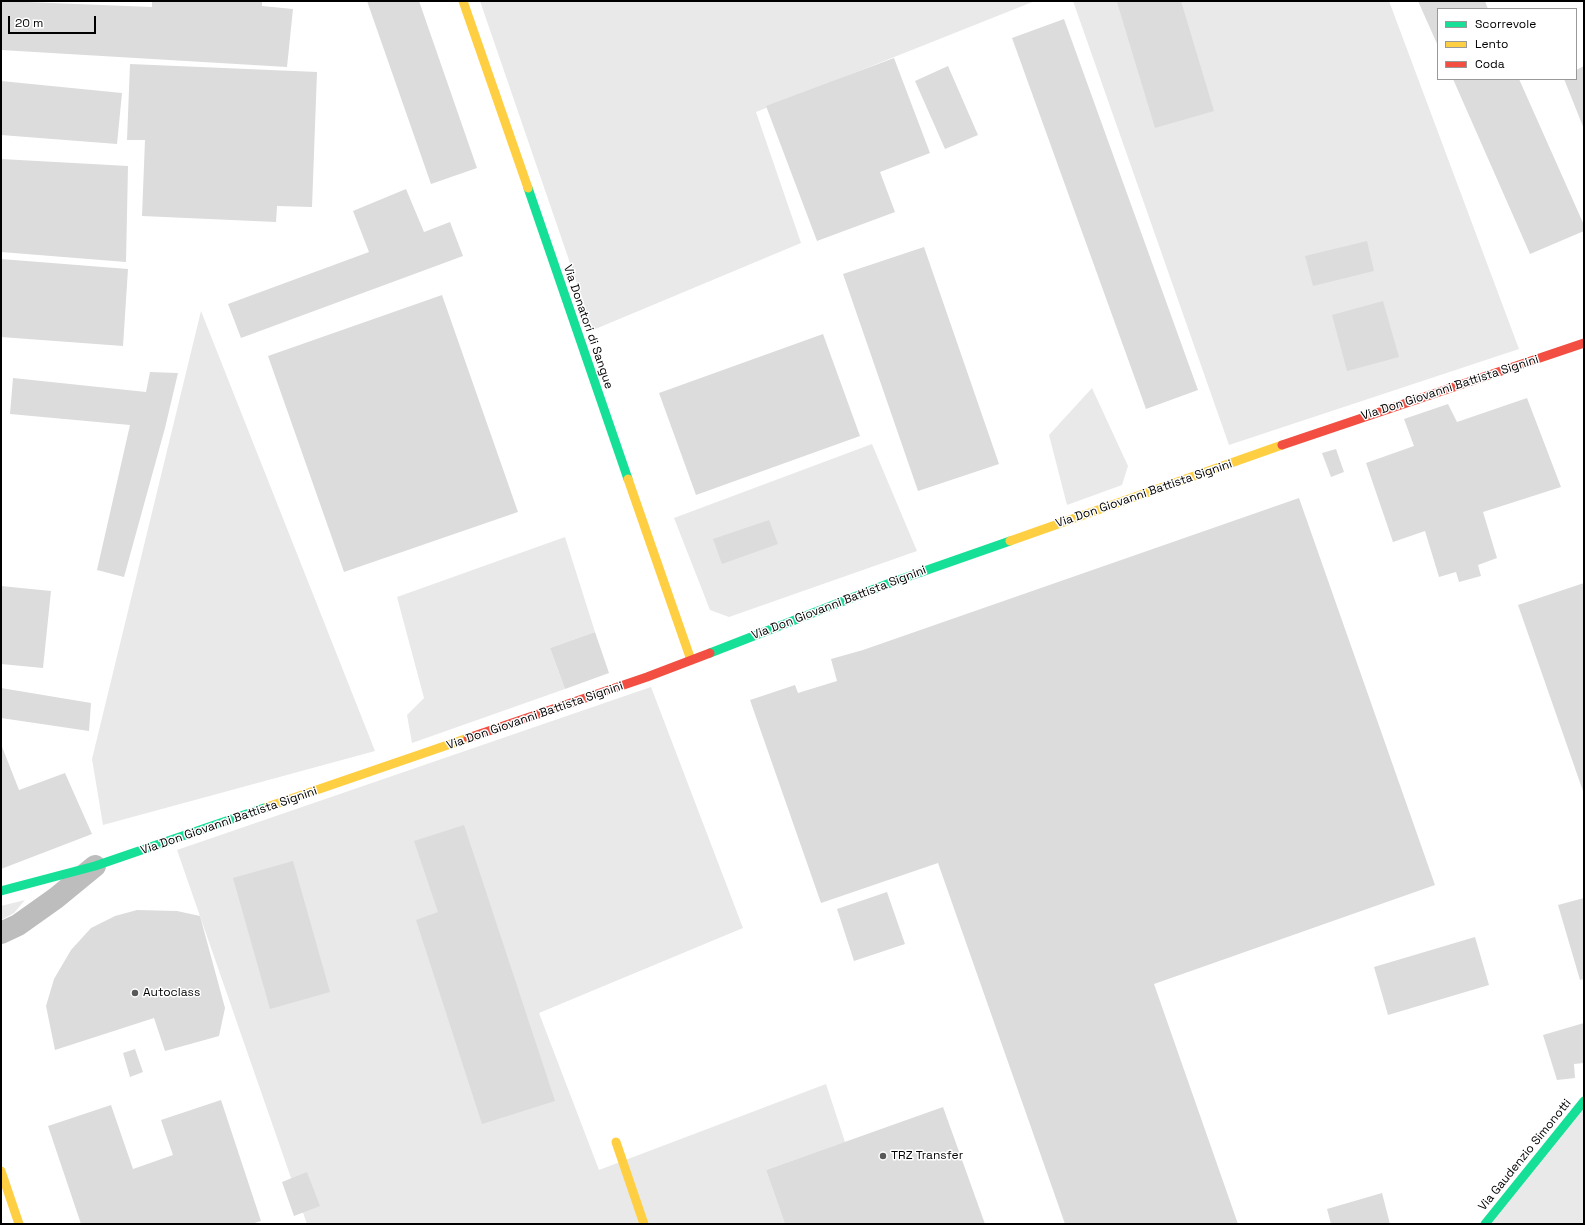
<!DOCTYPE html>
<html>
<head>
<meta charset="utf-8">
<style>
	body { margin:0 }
	#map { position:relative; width:1585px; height:1225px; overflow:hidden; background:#fff; font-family:"Space Grotesk",sans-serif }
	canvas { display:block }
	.frame { position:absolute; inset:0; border:2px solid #000; pointer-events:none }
	.legend { position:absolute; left:1437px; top:8px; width:140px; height:72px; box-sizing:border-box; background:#fff; border:1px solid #999; margin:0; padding:5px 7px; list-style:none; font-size:12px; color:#000 }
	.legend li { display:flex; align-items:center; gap:8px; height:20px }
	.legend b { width:20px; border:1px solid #999 }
	.scale { position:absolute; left:8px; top:16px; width:88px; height:18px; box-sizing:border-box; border:2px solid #000; border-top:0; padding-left:5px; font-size:12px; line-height:14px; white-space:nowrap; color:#000; -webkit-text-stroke:3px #fff; paint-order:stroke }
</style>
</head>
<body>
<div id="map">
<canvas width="1585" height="1225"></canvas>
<div class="frame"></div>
<ul class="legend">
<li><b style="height:5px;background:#16e098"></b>Scorrevole</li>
<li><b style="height:5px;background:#ffcf43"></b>Lento</li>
<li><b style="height:5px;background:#f24e42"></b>Coda</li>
</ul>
<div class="scale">20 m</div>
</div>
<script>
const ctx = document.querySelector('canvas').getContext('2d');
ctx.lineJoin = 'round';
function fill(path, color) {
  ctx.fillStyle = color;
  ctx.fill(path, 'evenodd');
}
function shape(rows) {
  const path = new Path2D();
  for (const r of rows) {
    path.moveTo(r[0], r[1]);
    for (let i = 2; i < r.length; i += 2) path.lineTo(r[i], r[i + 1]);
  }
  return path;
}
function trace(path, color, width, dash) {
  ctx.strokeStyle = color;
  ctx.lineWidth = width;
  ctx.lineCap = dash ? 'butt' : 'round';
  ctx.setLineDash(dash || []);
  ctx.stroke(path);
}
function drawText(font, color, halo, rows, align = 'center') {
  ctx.font = font + ' "Space Grotesk",sans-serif';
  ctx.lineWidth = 3;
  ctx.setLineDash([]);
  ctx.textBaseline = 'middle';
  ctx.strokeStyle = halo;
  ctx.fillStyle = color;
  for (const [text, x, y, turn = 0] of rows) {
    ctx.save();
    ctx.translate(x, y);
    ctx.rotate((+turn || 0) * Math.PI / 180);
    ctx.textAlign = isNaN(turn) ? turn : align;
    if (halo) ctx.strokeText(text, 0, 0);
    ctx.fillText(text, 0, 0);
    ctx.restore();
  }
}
const green = shape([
	[480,1,1035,1,756,112,801,243,593,330],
	[1073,1,1389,1,1519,349,1229,445],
	[201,311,375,751,103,825,92,759],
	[1092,388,1128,466,1122,485,1067,505,1049,435],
	[872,444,917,551,729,617,710,610,674,518],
	[565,537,595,632,550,648,565,689,412,743,407,715,424,698,397,597],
	[651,687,743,928,539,1013,599,1170,826,1084,845,1142,766,1170,785,1224,307,1224,177,850],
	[25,900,14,913,1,920,1,906],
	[1584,1101,1584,1224,1485,1224]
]);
const building = shape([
	[1,1,152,7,152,1,262,1,262,6,293,9,287,67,1,50],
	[367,1,419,1,477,168,431,184],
	[1181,1,1214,111,1155,128,1117,2],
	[1418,1,1485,1,1488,9,1438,9,1438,46],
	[1064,19,1198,390,1146,409,1012,38],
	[894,58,930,153,880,172,895,212,817,241,766,106],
	[130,64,317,72,312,207,277,206,276,222,142,216,145,140,127,140],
	[948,66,978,135,945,149,915,81],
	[1584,66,1584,129,1564,79,1576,79,1576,70],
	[1453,79,1519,79,1584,225,1584,231,1530,254],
	[1,81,122,93,117,144,1,135],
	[1,159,128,166,126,262,1,252],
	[406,189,424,232,450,222,463,256,241,338,228,304,369,252,353,211],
	[1367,241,1374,271,1313,286,1305,256],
	[924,247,999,464,918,491,843,274],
	[1,259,128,269,123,346,1,337],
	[442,295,518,512,344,572,268,356],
	[1383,301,1399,357,1347,371,1332,315],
	[823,334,860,436,696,495,659,393],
	[150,372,178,373,165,428,124,577,97,570,130,425,10,414,13,378,146,392],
	[1527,398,1561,487,1483,512,1497,558,1478,565,1481,576,1459,582,1456,572,1439,577,1425,531,1393,542,1366,463,1414,446,1404,419,1448,404,1457,422],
	[1336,449,1344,472,1331,477,1322,453],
	[1299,498,1435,885,1154,984,1238,1224,1065,1224,938,863,821,903,750,700,795,685,798,693,837,681,831,659,863,650],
	[769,520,778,544,722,564,713,539],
	[1584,583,1584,794,1518,605],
	[1,586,51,591,43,668,1,664],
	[595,632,609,673,565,689,550,648],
	[1,688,91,703,89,731,1,718],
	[1,744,19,790,65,773,92,834,1,869],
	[464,825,555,1101,482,1124,416,920,438,912,414,841],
	[293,861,330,992,270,1009,233,878],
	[887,892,905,944,854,961,837,909],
	[1584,898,1584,979,1580,980,1558,905],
	[137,910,177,911,200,916,225,1008,219,1036,165,1051,154,1018,55,1050,46,1006,54,979,71,950,91,928,115,916],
	[1475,937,1489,985,1388,1015,1374,967],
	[1584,1023,1584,1063,1574,1064,1575,1078,1557,1080,1543,1035],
	[135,1049,143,1072,130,1077,123,1053],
	[221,1100,261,1221,251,1224,81,1224,48,1126,111,1105,133,1169,173,1155,161,1120],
	[943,1107,985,1224,785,1224,766,1170],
	[307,1172,320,1206,294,1216,282,1182],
	[1382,1193,1390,1224,1331,1224,1327,1209]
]);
const street = shape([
	[1,933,18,925,56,898,95,866]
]);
const fast = shape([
	[528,188,628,479],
	[710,653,890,583,1010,541],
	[1,891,95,866,267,807],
	[1485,1224,1584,1101]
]);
const slow = shape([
	[463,1,528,188],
	[628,479,691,660],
	[1010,541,1282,445],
	[267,807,468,738],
	[616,1142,644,1224],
	[1,1171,19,1224]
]);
const jam = shape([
	[1282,445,1584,343],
	[468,738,647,677,710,653]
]);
const markers = [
	[135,993,4,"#595959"],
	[883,1156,4,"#595959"]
];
const streetNames = [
	["Via Donatori di Sangue",588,327,71],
	["Via Don Giovanni Battista Signini",1450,388,-18],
	["Via Don Giovanni Battista Signini",1144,494,-19],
	["Via Don Giovanni Battista Signini",839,603,-21],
	["Via Don Giovanni Battista Signini",535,716,-19],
	["Via Don Giovanni Battista Signini",229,821,-19],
	["Via Gaudenzio Simonotti",1525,1155,-51]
];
const poiNames = [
	["Autoclass",143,993],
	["TRZ Transfer",891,1156]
];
fill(green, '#e9e9e9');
fill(building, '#dcdcdc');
trace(street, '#bdbdbd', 22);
trace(fast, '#16e098', 9);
trace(slow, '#ffcf43', 9);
trace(jam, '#f24e42', 9);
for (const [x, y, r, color] of markers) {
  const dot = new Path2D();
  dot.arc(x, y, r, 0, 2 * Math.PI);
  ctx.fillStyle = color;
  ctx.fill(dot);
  trace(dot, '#fff', 1.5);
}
drawText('12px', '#000', '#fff', streetNames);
drawText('12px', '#000', '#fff', poiNames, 'left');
</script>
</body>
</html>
